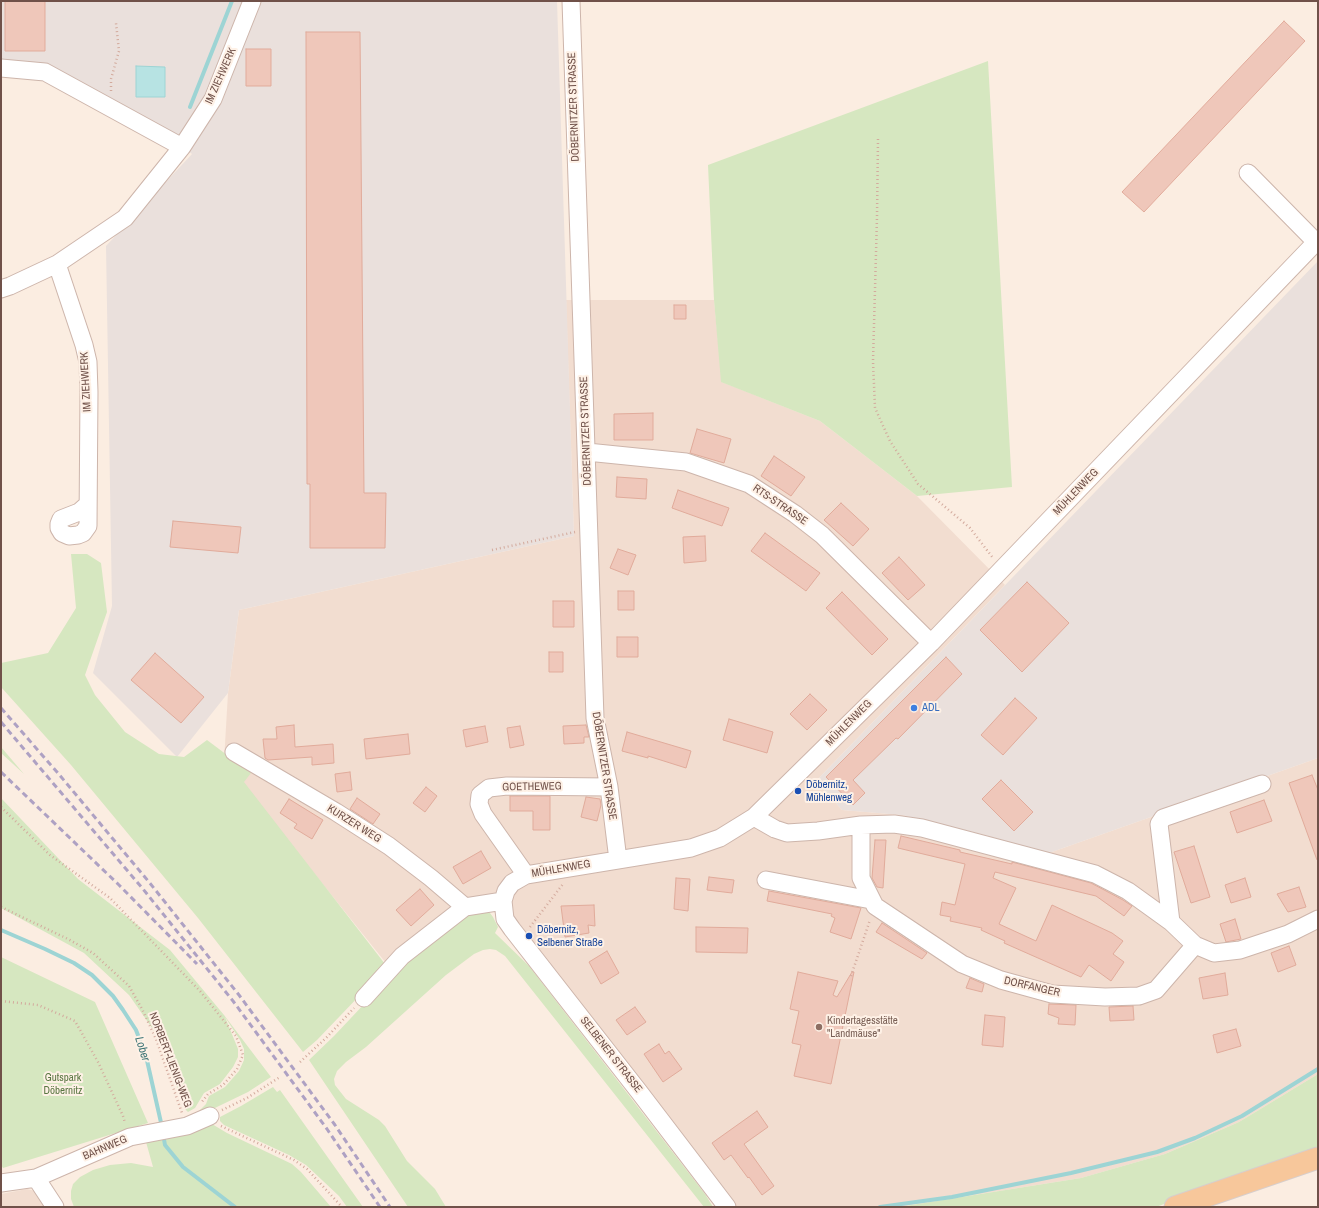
<!DOCTYPE html>
<html>
<head>
<meta charset="utf-8">
<style>
	body { margin:0 }
	#map { position:relative; width:1319px; height:1208px; overflow:hidden; background:#fbede1; font-family:"Archivo Narrow",sans-serif }
	canvas { display:block }
	.frame { position:absolute; inset:0; border:2px solid #705149; pointer-events:none }
</style>
</head>
<body>
<div id="map">
<canvas width="1319" height="1208"></canvas>
<div class="frame"></div>
</div>
<script>
const ctx = document.querySelector('canvas').getContext('2d');
ctx.lineJoin = 'round';
function fill(path, color) {
  ctx.fillStyle = color;
  ctx.fill(path, 'evenodd');
}
function shape(rows) {
  const path = new Path2D();
  for (const r of rows) {
    path.moveTo(r[0], r[1]);
    for (let i = 2; i < r.length; i += 2) path.lineTo(r[i], r[i + 1]);
  }
  return path;
}
function trace(path, color, width, dash) {
  ctx.strokeStyle = color;
  ctx.lineWidth = width;
  ctx.lineCap = dash ? 'butt' : 'round';
  ctx.setLineDash(dash || []);
  ctx.stroke(path);
}
function drawText(font, color, halo, rows, align = 'center') {
  ctx.font = font + ' "Archivo Narrow",sans-serif';
  ctx.lineWidth = 4;
  ctx.setLineDash([]);
  ctx.textBaseline = 'middle';
  ctx.strokeStyle = halo;
  ctx.fillStyle = color;
  for (const [text, x, y, turn = 0] of rows) {
    ctx.save();
    ctx.translate(x, y);
    ctx.rotate((+turn || 0) * Math.PI / 180);
    ctx.textAlign = isNaN(turn) ? turn : align;
    if (halo) ctx.strokeText(text, 0, 0);
    ctx.fillText(text, 0, 0);
    ctx.restore();
  }
}
const residential = shape([
	[566,300,714,300,722,382,820,421,917,496,1005,585,816,781,842,810,902,815,977,833,1049,853,1318,758,1318,1074,1239,1122,1165,1154,1081,1178,899,1207,719,1207,490,902,386,963,224,761,228,693,239,610,574,536],
	[27,1189,39,1192,50,1207,1,1207,1,1194]
]);
const industrial = shape([
	[1,1,557,1,574,536,239,610,228,693,177,757,93,673,112,606,106,246,192,154,170,136,46,66,1,65],
	[1318,261,1318,758,1049,853,977,833,902,815,842,810,816,781]
]);
const green = shape([
	[988,61,1012,487,917,496,820,421,721,382,714,300,708,165],
	[71,554,87,554,101,563,107,612,85,675,95,695,125,732,159,754,184,757,207,740,251,773,244,782,385,964,385,969,317,1040,303,1052,198,918,71,765,1,687,1,663,48,653,76,608],
	[1,747,24,774,1,753],
	[1,798,78,879,170,950,224,1015,271,1077,248,1092,192,1119,193,1117,206,1104,209,1096,225,1087,239,1071,244,1060,244,1049,240,1040,225,1017,238,1049,238,1057,233,1067,220,1084,204,1093,195,1108,188,1112,185,1109,159,1038,129,995,84,953,1,908],
	[484,910,490,913,493,917,498,927,495,933,529,966,705,1194,713,1207,704,1207,505,956,496,950,490,949,483,950,474,954,446,975,366,1047,346,1062,337,1071,334,1079,335,1085,346,1099,379,1120,385,1126,407,1161,435,1189,446,1207,408,1207,309,1060,334,1036,383,984,416,954,462,916],
	[1,957,95,1002,148,1123,3,1168,1,1165],
	[1318,1074,1318,1147,1156,1207,899,1207,1081,1178,1165,1154,1239,1122],
	[273,1087,277,1092,280,1090,363,1207,347,1207,339,1196,306,1165,289,1155,224,1125,220,1121,220,1117,241,1106],
	[212,1124,227,1133,292,1164,301,1172,331,1207,74,1207,71,1199,71,1191,73,1184,80,1177,93,1170,110,1165,131,1163,153,1167,146,1142]
]);
const water = shape([
	[136,66,165,67,165,97,136,97,136,66]
]);
const stream = shape([
	[190,107,232,1],
	[1,930,45,949,74,963,92,975,113,996,123,1010,136,1030,146,1056,162,1127],
	[163,1134,165,1145,183,1167,235,1207],
	[880,1207,952,1197,1071,1173,1157,1152,1195,1138,1242,1116,1318,1069]
]);
const building = shape([
	[5,1,45,1,45,51,5,51,5,1],
	[1284,21,1305,41,1144,212,1122,192,1284,21],
	[306,32,360,32,364,493,386,493,385,548,310,548,310,484,307,484,306,32],
	[246,49,271,49,271,86,246,86,246,49],
	[674,305,686,305,686,319,674,319,674,305],
	[653,413,653,440,614,440,614,414,653,413],
	[697,429,731,439,724,463,690,453,697,429],
	[774,456,805,477,791,496,761,476,774,456],
	[617,477,647,479,646,499,616,497,617,477],
	[678,490,729,508,722,526,672,508,678,490],
	[841,503,869,529,853,546,824,520,841,503],
	[173,521,241,527,238,553,170,547,173,521],
	[765,533,820,573,806,591,751,551,765,533],
	[705,536,706,561,684,563,683,537,705,536],
	[618,549,636,555,628,575,610,568,618,549],
	[899,557,925,585,908,600,882,573,899,557],
	[1027,582,1069,623,1022,672,980,630,1027,582],
	[618,591,634,591,634,610,618,610,618,591],
	[842,592,888,639,872,655,826,608,842,592],
	[553,601,574,601,574,627,553,627,553,601],
	[617,637,638,637,638,657,617,657,617,637],
	[549,652,563,652,563,672,549,672,549,652],
	[155,653,204,697,181,723,131,680,155,653],
	[946,657,962,674,898,739,896,738,853,780,865,793,853,805,826,777,946,657],
	[810,694,827,710,807,730,790,714,810,694],
	[1015,698,1037,718,1003,755,981,735,1015,698],
	[729,719,773,732,767,753,723,740,729,719],
	[294,725,295,747,333,744,334,763,312,765,312,757,268,760,265,758,263,739,277,739,276,727,294,725],
	[586,725,589,737,584,737,584,743,564,744,563,726,586,725],
	[485,726,488,742,466,747,463,730,485,726],
	[520,726,524,745,510,748,507,728,520,726],
	[627,732,691,751,686,768,648,756,648,758,622,751,627,732],
	[408,734,410,754,366,759,364,739,408,734],
	[350,772,352,790,337,792,335,774,350,772],
	[1312,775,1318,790,1318,859,1317,860,1289,783,1312,775],
	[1001,780,1033,812,1014,831,982,799,1001,780],
	[426,787,437,796,425,812,413,803,426,787],
	[510,796,550,796,550,830,533,830,533,811,510,811,510,796],
	[586,797,600,799,601,805,597,821,581,817,586,797],
	[357,798,380,814,373,824,350,809,357,798],
	[289,799,323,820,312,839,294,828,297,824,280,813,289,799],
	[1264,800,1272,821,1237,833,1230,812,1264,800],
	[901,836,960,850,960,852,1012,864,1012,862,1091,883,1123,900,1132,906,1124,916,1096,896,995,872,993,878,1016,888,999,924,1036,941,1052,905,1112,933,1123,941,1113,954,1124,962,1111,981,1089,965,1081,977,1004,943,1005,941,981,930,982,928,950,921,951,917,940,915,942,902,955,905,965,864,898,848,901,836],
	[875,840,886,840,883,888,877,887,872,878,875,840],
	[1194,846,1210,897,1191,903,1174,852,1194,846],
	[481,851,491,868,463,884,453,867,481,851],
	[709,877,734,880,732,893,707,890,709,877],
	[676,878,690,879,688,911,674,909,676,878],
	[1245,878,1251,897,1231,903,1225,885,1245,878],
	[1299,887,1306,907,1288,912,1277,894,1299,887],
	[420,889,434,905,411,926,396,910,420,889],
	[769,891,861,908,851,939,830,932,835,918,831,916,832,914,767,901,769,891],
	[594,905,595,926,588,925,589,933,565,937,561,906,594,905],
	[1235,919,1241,939,1226,942,1220,924,1235,919],
	[882,923,927,953,922,959,876,932,882,923],
	[696,927,748,928,747,953,696,952,696,927],
	[1289,946,1296,965,1278,972,1271,953,1289,946],
	[607,951,619,973,601,984,589,962,607,951],
	[798,972,838,981,833,995,837,997,852,972,854,972,831,1084,794,1076,801,1045,792,1043,799,1011,790,1009,798,972],
	[1225,973,1228,995,1203,999,1199,978,1225,973],
	[970,978,984,984,982,992,966,988,970,978],
	[1049,1004,1076,1005,1075,1025,1058,1024,1059,1018,1048,1014,1049,1004],
	[1133,1006,1134,1020,1110,1021,1109,1007,1133,1006],
	[635,1007,646,1022,627,1035,616,1020,635,1007],
	[985,1015,1005,1017,1003,1047,982,1045,985,1015],
	[1236,1029,1241,1046,1217,1053,1213,1035,1236,1029],
	[659,1044,665,1054,669,1051,682,1069,663,1082,644,1054,659,1044],
	[757,1111,768,1127,744,1144,774,1186,762,1195,749,1177,748,1178,731,1155,724,1160,712,1143,757,1111]
]);
const path = shape([
	[111,91,111,79,119,51,116,23],
	[878,139,877,217,873,361,875,408,890,441,918,484,970,528,993,558],
	[492,550,575,532],
	[1,807,50,855,110,898,200,991,236,1036,243,1055,237,1069,223,1085,208,1094,201,1103],
	[1,907,68,939,93,953,129,986,142,1009,156,1039,182,1113],
	[530,927,563,884],
	[851,976,870,920],
	[1,1001,38,1005,75,1021,98,1062,123,1116,125,1123],
	[300,1062,327,1037,354,1008],
	[222,1110,247,1098,280,1077],
	[221,1126,294,1160,307,1169,342,1207]
]);
const minor = shape([
	[571,1,595,718,609,787,618,860],
	[1,68,45,72,182,147],
	[1248,173,1316,242],
	[57,264,84,345,88,362,89,392,88,526,83,533,78,535,69,536,62,533,59,528,59,524,61,519,79,512,88,504],
	[1,289,10,286,57,264,125,218,182,147,213,99,252,1],
	[587,452,686,462,749,484,795,514,822,535,931,643],
	[234,752,336,812,389,846,431,878,465,907],
	[754,817,775,829,787,833,818,831,861,825,861,878,875,906,962,964,1001,980,1052,994,1105,997,1139,996,1156,990,1195,945,1171,922,1128,891,1095,874,922,828,894,824,861,825],
	[526,875,483,814,479,804,480,795,489,788,507,786,609,787],
	[766,880,871,900],
	[1171,922,1159,824,1163,818,1262,784],
	[1195,945,1214,953,1240,950,1288,934,1318,919],
	[364,998,402,956,465,907,503,901],
	[36,1178,55,1207],
	[1,1183,36,1178,130,1137,187,1126,210,1116],
	[727,1207,640,1093,512,929,505,919,503,901,506,891,512,883,526,875,691,848,720,838,754,817,931,643,1318,240]
]);
const major = shape([
	[1175,1207,1318,1158]
]);
const rail = shape([
	[1,708,57,772,149,882,239,995,335,1125,390,1207],
	[1,722,143,889,233,1001,327,1129,380,1207],
	[1,772,119,885,197,964]
]);
const markers = [
	[914,708,4,"#3f7fe0"],
	[798,791,4,"#1a4fb4"],
	[529,936,4,"#1a4fb4"],
	[819,1027,4,"#8d6e63"]
];
const streetNames = [
	["IM ZIEHWERK",221,76,-66],
	["DÖBERNITZER STRASSE",574,107,-92],
	["IM ZIEHWERK",86,382,-93],
	["DÖBERNITZER STRASSE",586,431,-92],
	["MÜHLENWEG",1076,492,-46],
	["RTS-STRASSE",780,505,34],
	["MÜHLENWEG",849,723,-45],
	["DÖBERNITZER STRASSE",604,766,81],
	["GOETHEWEG",532,787,-1],
	["KURZER WEG",354,824,32],
	["MÜHLENWEG",561,869,-10],
	["DORFANGER",1032,987,13],
	["SELBENER STRASSE",611,1055,52],
	["NORBERT-LIENIG-WEG",170,1060,69],
	["BAHNWEG",105,1148,-23]
];
const shopNames = [
	["ADL",922,708]
];
const transitNames = [
	["Döbernitz,",806,785],
	["Mühlenweg",806,798],
	["Döbernitz,",537,930],
	["Selbener Straße",537,943]
];
const educationNames = [
	["Kindertagesstätte",827,1021],
	["\"Landmäuse\"",827,1034]
];
const parkNames = [
	["Gutspark",63,1078],
	["Döbernitz",63,1091]
];
const waterNames = [
	["Lober",142,1049,72]
];
fill(residential, '#f2ddd0');
fill(industrial, '#eae0dc');
fill(green, '#d6e7c0');
fill(water, '#b7e3e3');
trace(water, '#9dd4d4', 1);
trace(stream, '#9dd4d4', 4);
fill(building, '#efc7ba');
trace(building, '#e1ab9b', 1);
trace(minor, '#cdb5ab', 19);
trace(major, '#d7cecc', 23);
trace(path, '#d3aa9d', 2.5, [1, 3]);
trace(minor, '#fff', 17);
trace(major, '#f7c79b', 21);
trace(rail, '#aea1c3', 3, [6, 4]);
for (const [x, y, r, color] of markers) {
  const dot = new Path2D();
  dot.arc(x, y, r, 0, 2 * Math.PI);
  ctx.fillStyle = color;
  ctx.fill(dot);
  trace(dot, '#fef1e6', 1.5);
}
drawText('11px', '#705149', '#fef1e6', streetNames);
drawText('11px', '#366cbe', '#fef1e6', shopNames, 'left');
drawText('11px', '#164399', '#fef1e6', transitNames, 'left');
drawText('11px', '#785e54', '#fef1e6', educationNames, 'left');
drawText('11px', '#597642', '#fef1e6', parkNames);
drawText('italic 12px', '#3e7576', '#fef1e6', waterNames);
</script>
</body>
</html>
